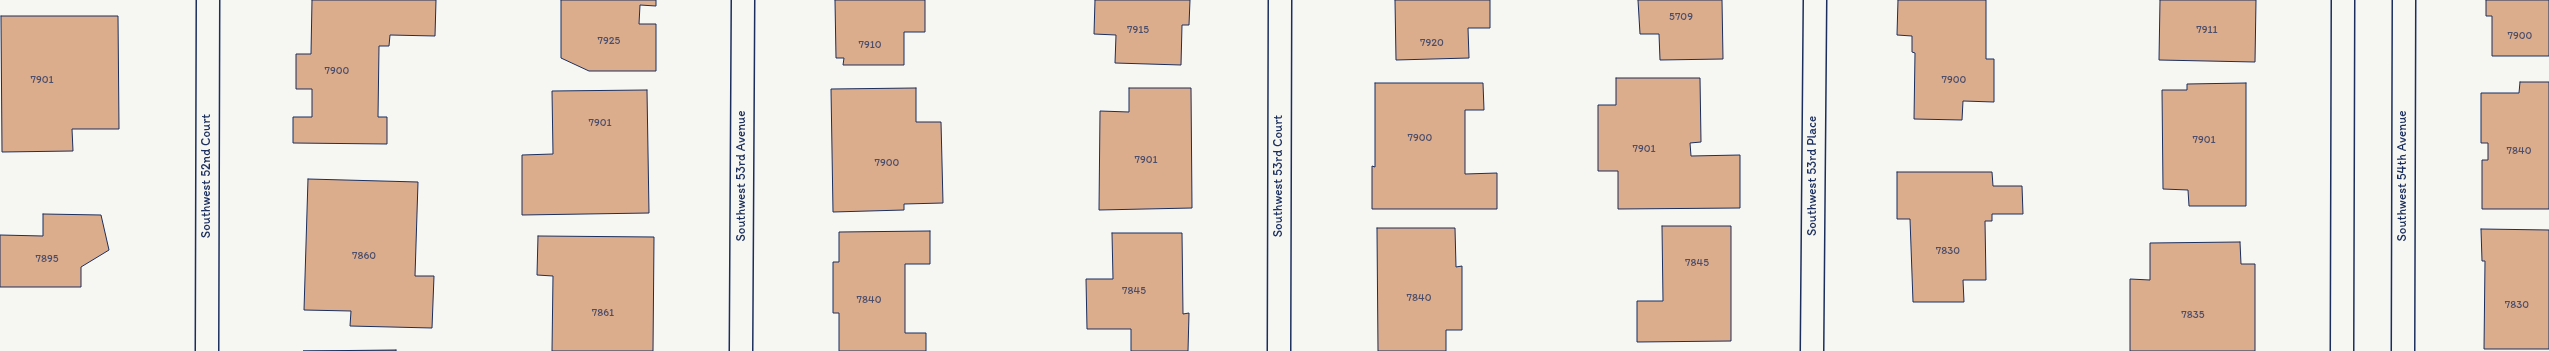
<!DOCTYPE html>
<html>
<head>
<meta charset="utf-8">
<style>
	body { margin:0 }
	canvas { display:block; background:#f6f6f2 }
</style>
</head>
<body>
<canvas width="2549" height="351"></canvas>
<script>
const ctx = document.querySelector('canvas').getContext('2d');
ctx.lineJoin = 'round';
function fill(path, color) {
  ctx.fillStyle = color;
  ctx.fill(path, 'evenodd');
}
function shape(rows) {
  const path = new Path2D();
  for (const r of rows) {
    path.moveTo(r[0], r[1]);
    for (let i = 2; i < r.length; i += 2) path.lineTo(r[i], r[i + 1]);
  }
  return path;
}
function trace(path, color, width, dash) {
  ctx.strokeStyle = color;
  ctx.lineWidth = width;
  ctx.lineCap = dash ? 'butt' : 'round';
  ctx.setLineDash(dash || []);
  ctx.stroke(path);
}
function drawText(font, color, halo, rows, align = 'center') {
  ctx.font = font + ' Itim,sans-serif';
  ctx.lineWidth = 3.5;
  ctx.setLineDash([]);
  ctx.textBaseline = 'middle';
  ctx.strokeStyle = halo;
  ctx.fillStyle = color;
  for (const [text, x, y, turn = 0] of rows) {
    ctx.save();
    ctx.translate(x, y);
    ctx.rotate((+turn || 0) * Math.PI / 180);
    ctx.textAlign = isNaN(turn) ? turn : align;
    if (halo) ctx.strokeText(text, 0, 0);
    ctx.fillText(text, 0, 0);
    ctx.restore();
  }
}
const building = shape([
	[312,0,436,0,435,36,390,35,389,46,379,46,378,117,387,117,387,144,293,143,293,117,312,117,312,89,296,89,296,54,311,54,312,0],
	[561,0,656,0,656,6,640,5,639,24,656,24,656,71,589,71,561,58,561,0],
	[835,0,925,0,925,32,904,32,904,65,843,65,844,58,836,58,835,0],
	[1095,0,1190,0,1189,25,1182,25,1181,65,1115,63,1116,35,1094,34,1095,0],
	[1395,0,1490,0,1490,28,1468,28,1469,58,1396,60,1395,0],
	[1638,0,1722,0,1723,59,1660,60,1659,34,1640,34,1638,0],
	[1898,0,1986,0,1986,59,1994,59,1994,102,1963,101,1962,120,1914,119,1915,53,1912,52,1912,36,1897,35,1898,0],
	[2160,0,2256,0,2255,62,2159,60,2160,0],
	[2486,0,2549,0,2549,56,2492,56,2492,16,2486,16,2486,0],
	[1,16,118,16,119,129,72,129,73,151,2,152,1,16],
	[1616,78,1700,78,1701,142,1690,143,1691,156,1740,155,1740,208,1618,209,1618,171,1598,171,1598,105,1616,105,1616,78],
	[2520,82,2549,82,2549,209,2482,209,2482,160,2488,160,2488,143,2481,143,2481,93,2519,93,2520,82],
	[1375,83,1483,83,1484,110,1465,110,1465,174,1497,173,1497,209,1372,209,1372,166,1375,167,1375,83],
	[2246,83,2246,206,2189,206,2188,190,2163,189,2162,90,2187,90,2187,84,2246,83],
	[916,88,916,122,941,122,943,203,904,204,904,210,833,212,831,89,916,88],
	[1129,88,1191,88,1192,208,1099,210,1100,111,1129,112,1129,88],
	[647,90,649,213,522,215,522,155,553,154,552,91,647,90],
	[1897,172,1992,172,1993,186,2022,186,2023,214,1992,214,1992,221,1985,221,1986,280,1963,280,1964,302,1913,302,1910,219,1897,219,1897,172],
	[308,179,418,182,415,276,434,276,432,328,350,326,351,311,304,310,308,179],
	[43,214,101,215,109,250,81,267,81,287,0,287,0,235,43,236,43,214],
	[1662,226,1731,226,1731,341,1637,342,1637,301,1663,301,1662,226],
	[1377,228,1455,228,1456,267,1462,266,1462,330,1446,330,1446,351,1378,351,1377,228],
	[2481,229,2549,230,2549,349,2484,349,2485,261,2482,261,2481,229],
	[930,231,930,264,905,264,905,333,926,333,926,351,839,351,839,313,833,313,833,262,839,262,839,232,930,231],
	[1112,233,1182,233,1183,314,1189,313,1188,351,1131,351,1131,329,1087,329,1086,279,1113,279,1112,233],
	[538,236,654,237,653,351,552,351,553,276,537,275,538,236],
	[2240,242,2241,264,2255,264,2255,351,2130,351,2130,279,2150,280,2150,243,2240,242],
	[396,350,396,351,303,351,396,350]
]);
const street = shape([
	[207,351,208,0],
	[741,351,743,0],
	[1279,351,1280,0],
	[1812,351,1815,0],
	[2342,351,2343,0],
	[2403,351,2404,0]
]);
const numberNames = [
	["5709",1681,17],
	["7915",1138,30],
	["7911",2207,30],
	["7900",2520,36],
	["7925",609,41],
	["7920",1432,43],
	["7910",870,45],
	["7900",337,71],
	["7901",42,80],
	["7900",1954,80],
	["7901",600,123],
	["7900",1420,138],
	["7901",2204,140],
	["7901",1644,149],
	["7840",2519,151],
	["7901",1146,160],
	["7900",887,163],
	["7830",1948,251],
	["7860",364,256],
	["7895",47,259],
	["7845",1697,263],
	["7845",1134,291],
	["7840",1419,298],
	["7840",869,300],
	["7830",2517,305],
	["7861",603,313],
	["7835",2193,315]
];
const streetNames = [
	["Southwest 52nd Court",207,176,-90],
	["Southwest 53rd Avenue",742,176,-90],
	["Southwest 53rd Court",1279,176,-90],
	["Southwest 53rd Place",1813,176,-90],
	["Southwest 54th Avenue",2403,176,-90]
];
fill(building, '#dcad8d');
trace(building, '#1b2f5e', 1);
trace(street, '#1b2f5e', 25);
trace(street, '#f6f6f2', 22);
drawText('11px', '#4b4e6a', null, numberNames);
drawText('13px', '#1b2f5e', '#f6f6f2', streetNames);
</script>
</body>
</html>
